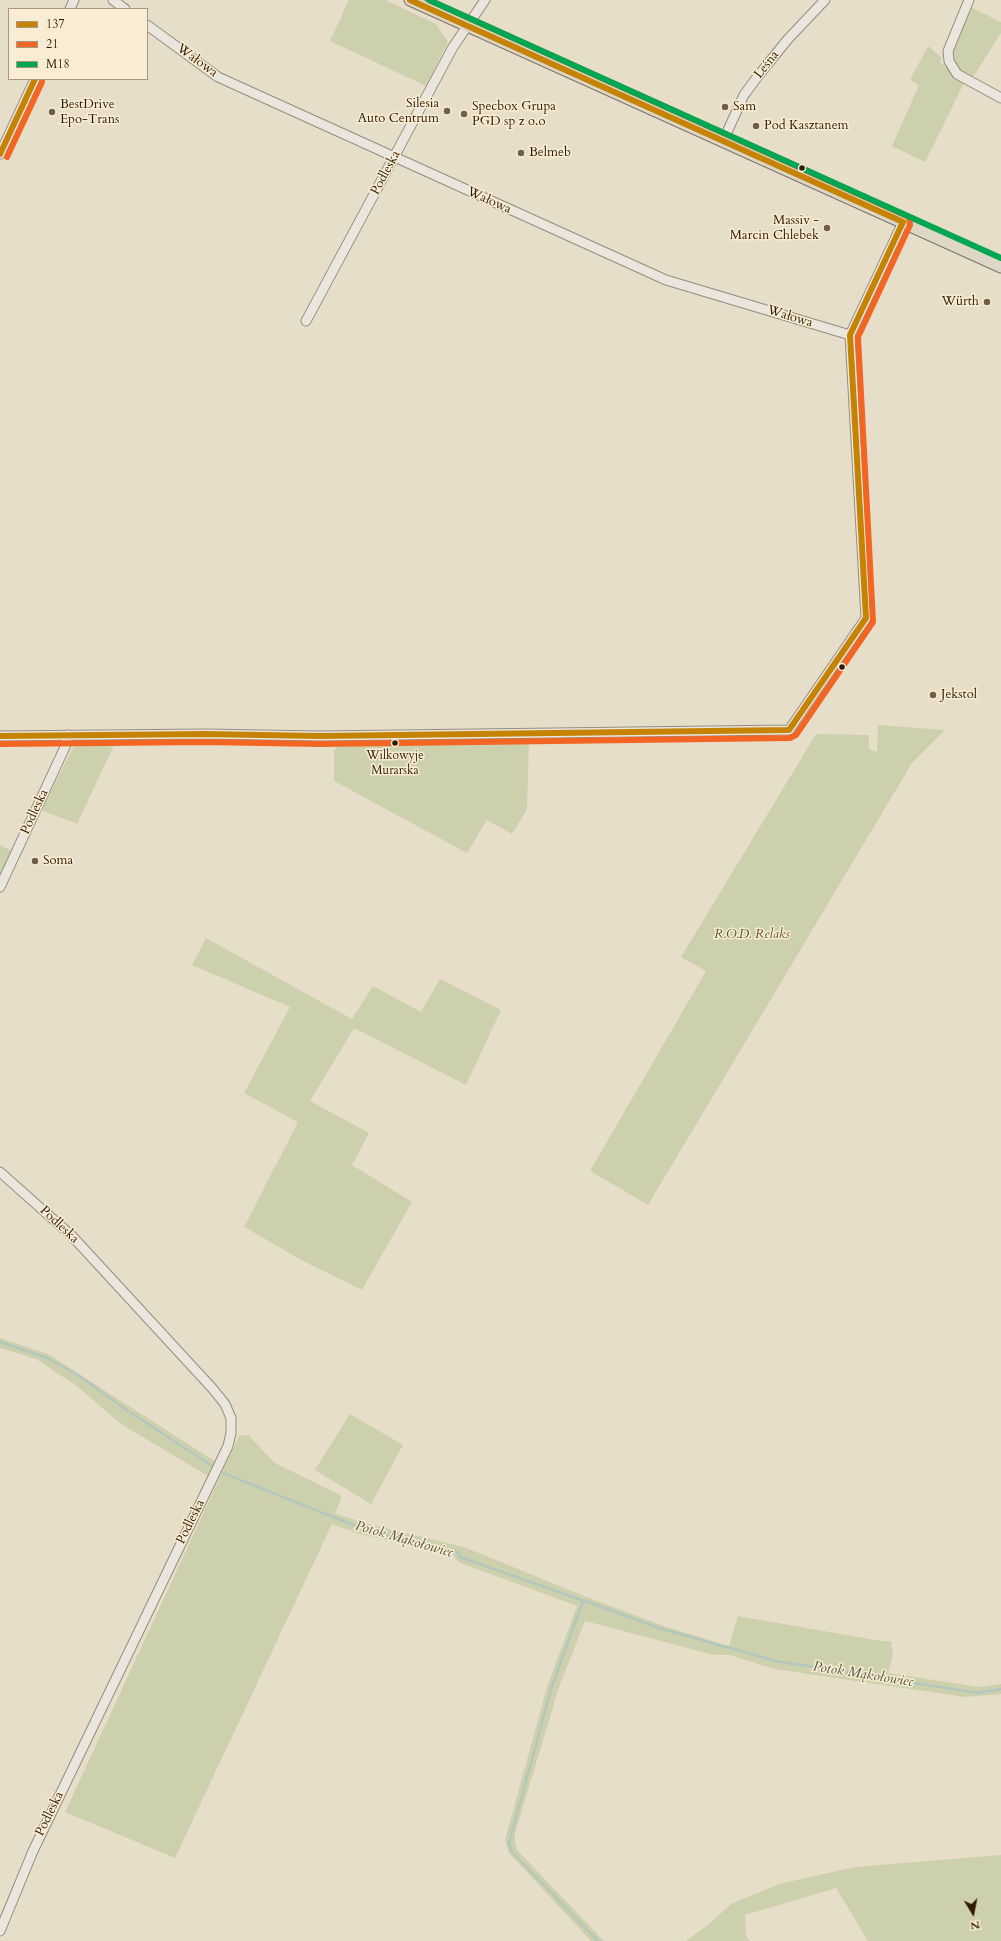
<!DOCTYPE html>
<html>
<head>
<meta charset="utf-8">
<style>
	body { margin:0 }
	#map { position:relative; width:1001px; height:1941px; overflow:hidden; background:#e7deca; font-family:Cardo,serif }
	canvas { display:block }
	.legend { position:absolute; left:8px; top:8px; width:140px; height:72px; box-sizing:border-box; background:#f8edd4; border:1px solid #a8987f; margin:0; padding:5px 7px; list-style:none; font-size:12px; color:#301900 }
	.legend li { display:flex; align-items:center; gap:8px; height:20px }
	.legend b { width:20px; border:1px solid #a8987f }
	.north { position:absolute; left:953px; top:1893px; width:40px; height:40px; -webkit-text-stroke:3px #f8edd4; paint-order:stroke; rotate:170deg; font-size:11px; font-weight:700; line-height:16px; text-align:center; color:#301900 }
	.north::after { content:''; display:block; margin:auto; width:14px; height:18px; background:#301900; clip-path:polygon(50% 0,100% 100%,50% 72%,0 100%) }
</style>
</head>
<body>
<div id="map">
<canvas width="1001" height="1941"></canvas>
<ul class="legend">
<li><b style="height:5px;background:#c58300"></b>137</li>
<li><b style="height:5px;background:#f26522"></b>21</li>
<li><b style="height:5px;background:#00a651"></b>M18</li>
</ul>
<div class="north">N</div>
</div>
<script>
const ctx = document.querySelector('canvas').getContext('2d');
ctx.lineJoin = 'round';
function fill(path, color) {
  ctx.fillStyle = color;
  ctx.fill(path, 'evenodd');
}
function shape(rows) {
  const path = new Path2D();
  for (const r of rows) {
    path.moveTo(r[0], r[1]);
    for (let i = 2; i < r.length; i += 2) path.lineTo(r[i], r[i + 1]);
  }
  return path;
}
function trace(path, color, width, dash) {
  ctx.strokeStyle = color;
  ctx.lineWidth = width;
  ctx.lineCap = dash ? 'butt' : 'round';
  ctx.setLineDash(dash || []);
  ctx.stroke(path);
}
function drawText(font, color, halo, rows, align = 'center') {
  ctx.font = font + ' Cardo,serif';
  ctx.lineWidth = 3;
  ctx.setLineDash([]);
  ctx.textBaseline = 'middle';
  ctx.strokeStyle = halo;
  ctx.fillStyle = color;
  for (const [text, x, y, turn = 0] of rows) {
    ctx.save();
    ctx.translate(x, y);
    ctx.rotate((+turn || 0) * Math.PI / 180);
    ctx.textAlign = isNaN(turn) ? turn : align;
    if (halo) ctx.strokeText(text, 0, 0);
    ctx.fillText(text, 0, 0);
    ctx.restore();
  }
}
const green = shape([
	[349,0,385,0,436,24,448,42,426,86,330,41],
	[969,6,1001,22,1001,33,973,77,959,71,951,51],
	[928,46,942,58,940,62,964,83,925,162,892,146,919,85,910,80],
	[878,725,945,730,912,763,648,1205,590,1171,706,971,681,957,816,734,869,735,869,749,877,752],
	[529,739,527,809,512,834,487,820,467,853,334,781,334,750,344,741],
	[76,742,115,743,77,824,41,810],
	[0,845,12,851,0,876],
	[206,938,352,1019,373,986,421,1012,440,979,501,1010,466,1085,354,1028,310,1101,369,1133,352,1165,412,1202,362,1290,305,1262,244,1227,298,1122,244,1093,290,1007,192,965],
	[0,1338,48,1354,216,1462,208,1476,121,1424,78,1387,36,1359,0,1348],
	[350,1414,403,1445,371,1504,315,1470],
	[248,1435,275,1463,342,1496,335,1514,369,1524,464,1547,589,1598,664,1626,729,1646,738,1616,881,1641,891,1641,893,1654,888,1673,979,1687,1001,1684,1001,1694,965,1697,774,1669,730,1655,714,1655,585,1621,559,1687,515,1833,515,1841,517,1850,604,1941,591,1941,509,1853,505,1840,547,1687,577,1606,458,1562,454,1556,360,1534,332,1524,175,1858,65,1812,239,1436],
	[1001,1855,1001,1941,868,1941,836,1888,745,1915,746,1936,750,1941,686,1941,709,1924,731,1904,779,1884,855,1867]
]);
const stream = shape([
	[0,1342,47,1358,78,1375,128,1411],
	[131,1413,214,1467],
	[223,1473,363,1529,457,1552,460,1557,587,1602],
	[583,1601,552,1686,509,1843,512,1852,598,1941],
	[588,1602,659,1628,725,1647],
	[727,1647,776,1661,978,1693,1001,1689]
]);
const minor = shape([
	[113,0,125,9],
	[969,0,948,51,949,61,957,74,1001,98],
	[70,9,74,0],
	[147,25,218,77,666,280,850,335],
	[723,141,744,95,758,76,788,39,825,0],
	[0,154,35,79],
	[306,321,453,47,485,0],
	[0,736,205,734,319,736,789,730,866,618,850,335,903,222],
	[0,887,65,747,68,735],
	[0,1172,72,1236,212,1388,225,1404,231,1418,231,1433,228,1446,33,1851,0,1931]
]);
const major = shape([
	[410,0,1001,267]
]);
const bus1 = shape([
	[0,154,35,79],
	[0,736,205,734,319,736,789,730,866,618,850,335,903,222,410,0]
]);
const bus2 = shape([
	[7,157,42,82],
	[0,744,205,742,319,744,790,738,796,735,873,622,858,337,910,225,909,217,429,0]
]);
const bus3 = shape([
	[429,0,1001,258]
]);
const markers = [
	[725,107,4,"#705e47"],
	[447,111,4,"#705e47"],
	[52,112,4,"#705e47"],
	[464,114,4,"#705e47"],
	[756,126,4,"#705e47"],
	[521,153,4,"#705e47"],
	[802,168,3.5,"#301900"],
	[827,228,4,"#705e47"],
	[987,302,4,"#705e47"],
	[842,667,3.5,"#301900"],
	[933,695,4,"#705e47"],
	[395,743,3.5,"#301900"],
	[35,861,4,"#705e47"]
];
const busNames = [
	["Wilkowyje",395,756],
	["Murarska",395,771]
];
const streetNames = [
	["Wałowa",197,61,36],
	["Leśna",767,65,-52],
	["Podleska",386,173,-62],
	["Wałowa",489,201,24],
	["Wałowa",790,317,17],
	["Podleska",35,812,-65],
	["Podleska",59,1225,43],
	["Podleska",191,1522,-64],
	["Podleska",50,1814,-64]
];
const poiNames = [
	["Silesia",439,104,"right"],
	["Auto Centrum",439,119,"right"],
	["BestDrive",60,105],
	["Epo-Trans",60,120],
	["Specbox Grupa",472,107],
	["PGD sp z o.o",472,122],
	["Sam",733,107],
	["Pod Kasztanem",764,126],
	["Belmeb",529,153],
	["Massiv -",819,221,"right"],
	["Marcin Chlebek",819,236,"right"],
	["Würth",979,302,"right"],
	["Jekstol",941,695],
	["Soma",43,861]
];
const parkNames = [
	["R.O.D. Relaks",752,935]
];
const waterNames = [
	["Potok Mąkołowiec",404,1540,16],
	["Potok Mąkołowiec",863,1675,9]
];
fill(green, '#cdd0ac');
trace(stream, '#b4c7bd', 2.5);
trace(minor, '#948c7e', 11);
trace(major, '#7a7164', 13);
trace(minor, '#ebe6dd', 9);
trace(major, '#ded6c7', 11);
trace(bus1, '#c58300', 6);
trace(bus2, '#f26522', 6);
trace(bus3, '#00a651', 6);
for (const [x, y, r, color] of markers) {
  const dot = new Path2D();
  dot.arc(x, y, r, 0, 2 * Math.PI);
  ctx.fillStyle = color;
  ctx.fill(dot);
  trace(dot, '#f8edd4', 1.5);
}
drawText('12px', '#301900', '#f8edd4', busNames);
drawText('13px', '#301900', '#f8edd4', streetNames);
drawText('13px', '#301900', '#f8edd4', poiNames, 'left');
drawText('italic 13px', '#594c2c', '#f8edd4', parkNames);
drawText('italic 14px', '#565240', '#f8edd4', waterNames);
</script>
</body>
</html>
